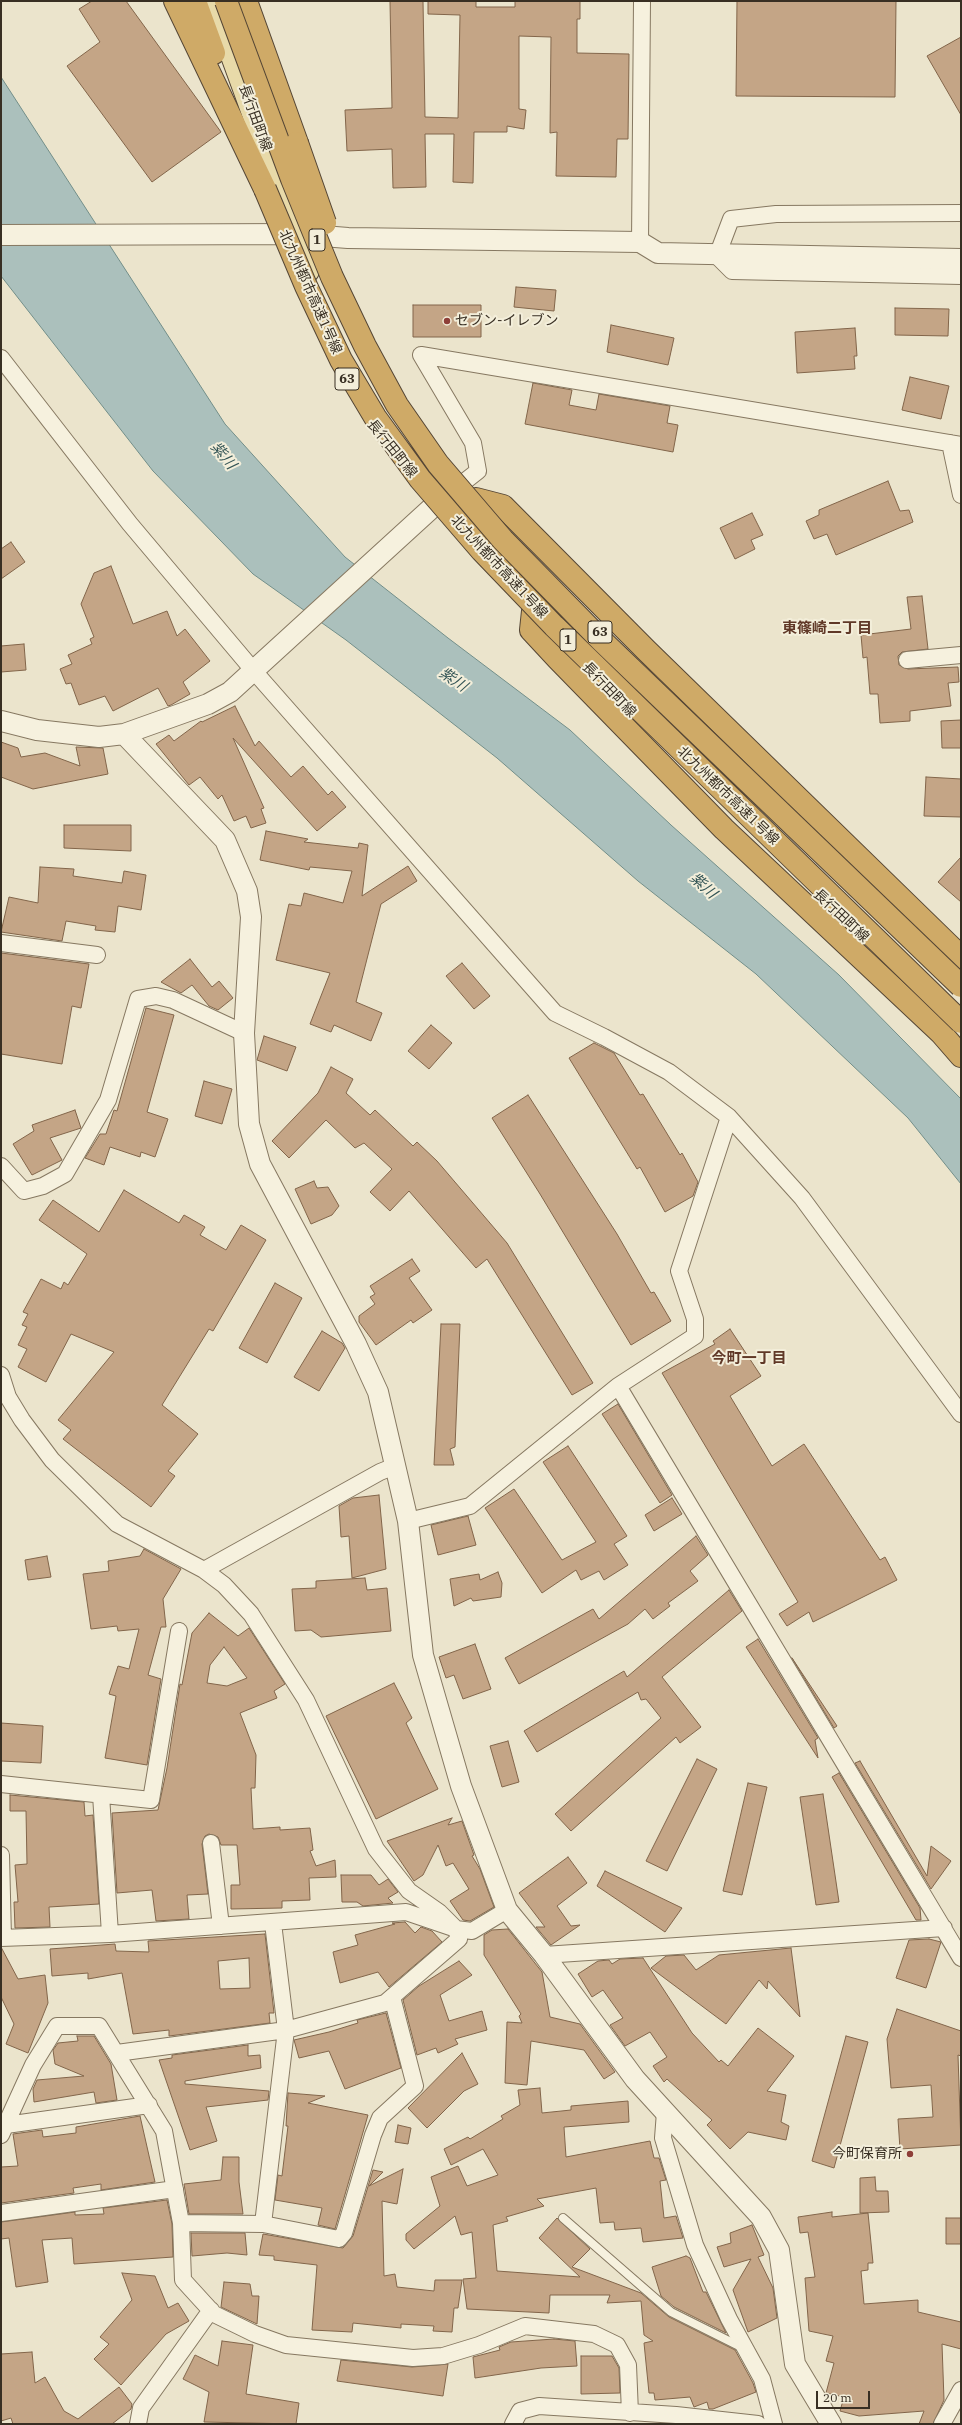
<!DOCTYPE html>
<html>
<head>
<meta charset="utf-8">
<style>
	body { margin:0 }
	#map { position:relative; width:962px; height:2425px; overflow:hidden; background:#ebe4cc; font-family:"IBM Plex Serif",serif }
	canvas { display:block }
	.frame { position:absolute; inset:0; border:2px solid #382f23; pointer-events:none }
	.scale { position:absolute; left:816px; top:2391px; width:54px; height:18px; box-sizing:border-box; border:2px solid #382f23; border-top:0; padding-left:5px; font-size:12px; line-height:14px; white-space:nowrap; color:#382f23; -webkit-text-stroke:3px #f3eeda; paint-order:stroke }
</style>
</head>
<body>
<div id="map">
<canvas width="962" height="2425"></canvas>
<div class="frame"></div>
<div class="scale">20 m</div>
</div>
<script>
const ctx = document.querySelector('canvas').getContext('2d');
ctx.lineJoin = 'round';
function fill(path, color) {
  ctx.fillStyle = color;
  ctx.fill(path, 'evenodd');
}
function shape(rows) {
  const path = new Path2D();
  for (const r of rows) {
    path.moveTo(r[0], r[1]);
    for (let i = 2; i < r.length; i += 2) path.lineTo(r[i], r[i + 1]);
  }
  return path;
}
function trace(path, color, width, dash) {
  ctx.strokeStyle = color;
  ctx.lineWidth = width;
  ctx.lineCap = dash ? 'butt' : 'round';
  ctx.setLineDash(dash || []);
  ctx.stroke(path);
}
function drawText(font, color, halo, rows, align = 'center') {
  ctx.font = font + ' "IBM Plex Serif","Noto Sans JP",serif';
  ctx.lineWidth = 4;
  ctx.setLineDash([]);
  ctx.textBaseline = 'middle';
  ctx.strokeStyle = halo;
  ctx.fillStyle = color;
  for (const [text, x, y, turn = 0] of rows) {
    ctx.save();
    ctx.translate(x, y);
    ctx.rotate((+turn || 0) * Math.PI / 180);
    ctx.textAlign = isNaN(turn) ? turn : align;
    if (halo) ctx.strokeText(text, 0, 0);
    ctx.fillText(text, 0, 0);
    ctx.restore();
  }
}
const water = shape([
	[1,77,225,424,345,557,448,638,570,730,671,825,839,975,961,1099,961,1184,908,1118,756,974,638,881,497,758,346,640,253,574,153,471,1,276,1,77]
]);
const building = shape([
	[92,1,126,1,221,132,152,182,67,66,100,42,79,9,92,1],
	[390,1,423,1,425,117,458,118,460,15,428,14,428,1,476,1,476,7,515,7,515,1,580,1,580,19,577,19,577,53,629,54,628,139,617,139,616,177,556,176,557,132,550,133,551,37,519,36,519,109,526,110,524,129,507,126,507,132,474,132,473,183,453,182,454,134,425,134,426,187,393,188,392,149,347,151,345,110,392,108,390,1],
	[737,1,896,1,895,97,736,96,737,1],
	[961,37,961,115,927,56,961,37],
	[516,287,556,290,554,311,514,307,516,287],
	[413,305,481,305,481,337,413,337,413,305],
	[895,308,949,309,948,336,895,335,895,308],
	[611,325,674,338,668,365,607,352,611,325],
	[855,328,857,356,854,356,855,369,797,373,795,332,855,328],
	[910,377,949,386,941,419,902,410,910,377],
	[533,383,572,390,569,405,596,410,599,394,670,406,667,423,678,425,673,452,525,424,533,383],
	[888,481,900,511,909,510,913,522,836,555,827,534,814,539,806,521,819,515,819,510,888,481],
	[752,513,763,535,751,540,755,549,735,559,720,528,752,513],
	[11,542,25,562,1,579,1,549,11,542],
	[111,566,133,624,167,611,177,636,185,629,210,661,183,682,190,694,171,705,168,706,158,688,113,711,105,696,79,705,71,683,66,684,60,669,72,664,68,655,92,644,90,639,94,637,81,604,94,573,111,566],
	[922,596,928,649,902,652,898,656,899,665,908,669,958,667,959,682,948,683,951,706,910,711,910,721,880,723,878,694,870,694,867,657,863,658,861,635,911,629,907,597,922,596],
	[24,644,26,670,1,672,1,646,24,644],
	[235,706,255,746,259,741,291,777,303,766,328,795,332,791,346,807,317,831,233,738,264,808,261,809,266,823,251,828,246,816,234,821,222,795,218,799,200,777,189,785,156,744,169,735,174,741,201,721,202,722,235,706],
	[961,720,961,748,942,748,941,721,961,720],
	[1,742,18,748,21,757,45,753,80,766,76,747,103,748,108,774,33,789,1,777,1,742],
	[926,777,961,779,961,817,924,816,926,777],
	[64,825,131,825,131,851,64,848,64,825],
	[266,831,308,839,304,842,358,848,359,843,368,845,362,896,408,866,417,881,381,904,356,1002,382,1013,371,1041,334,1025,331,1032,310,1024,330,973,276,960,289,904,301,906,304,893,343,903,352,871,310,867,309,870,260,860,266,831],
	[961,857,961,902,938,882,961,857],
	[40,867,74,869,73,876,122,883,124,871,146,875,141,910,118,906,115,932,95,930,96,926,66,921,62,941,1,932,9,897,38,903,40,867],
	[1,953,89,964,81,1008,72,1006,62,1064,1,1054,1,953],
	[190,959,212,987,219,981,233,998,218,1010,209,1006,192,985,181,993,161,982,190,959],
	[462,963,490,996,474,1009,446,976,462,963],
	[146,1008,174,1015,147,1112,168,1119,155,1157,141,1152,140,1157,110,1147,104,1165,85,1158,100,1134,106,1134,114,1110,117,1111,146,1008],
	[431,1025,452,1043,429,1069,408,1051,431,1025],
	[264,1036,296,1047,287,1071,257,1060,264,1036],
	[594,1043,614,1053,640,1095,643,1094,680,1155,682,1153,698,1182,693,1196,665,1212,640,1167,637,1169,569,1058,594,1043],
	[331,1067,353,1079,346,1093,370,1115,375,1110,413,1146,417,1142,437,1161,507,1243,593,1383,572,1395,487,1259,476,1268,409,1191,390,1211,370,1192,392,1169,364,1143,355,1148,326,1120,289,1158,272,1141,318,1093,331,1067],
	[204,1081,232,1089,222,1124,195,1116,204,1081],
	[528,1095,617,1234,651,1293,654,1292,671,1321,631,1345,540,1194,492,1118,528,1095],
	[75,1110,81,1128,50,1138,62,1160,32,1175,13,1144,34,1131,32,1125,75,1110],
	[314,1181,317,1188,328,1187,339,1206,332,1215,311,1224,295,1189,314,1181],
	[124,1190,179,1223,184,1215,205,1227,200,1235,226,1250,241,1225,266,1240,213,1331,209,1329,162,1405,198,1434,168,1471,175,1476,151,1507,63,1439,71,1430,58,1420,114,1352,71,1334,46,1382,18,1367,27,1349,18,1345,27,1327,22,1325,28,1314,23,1312,41,1279,61,1289,64,1282,68,1285,87,1254,39,1220,53,1200,99,1232,124,1190],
	[412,1259,420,1271,409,1278,432,1310,413,1323,411,1320,376,1345,359,1322,359,1316,375,1304,370,1297,375,1294,370,1286,412,1259],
	[275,1283,302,1298,267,1363,239,1348,275,1283],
	[441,1324,460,1324,455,1447,450,1449,454,1465,434,1465,441,1324],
	[730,1329,761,1376,730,1396,772,1466,804,1444,880,1560,885,1557,897,1580,813,1622,809,1612,787,1626,779,1614,798,1602,662,1373,715,1344,713,1341,730,1329],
	[322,1331,342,1343,345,1348,319,1391,294,1377,322,1331],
	[618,1404,672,1495,660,1503,602,1414,618,1404],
	[568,1446,627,1536,614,1544,628,1565,604,1580,599,1571,581,1580,576,1570,542,1593,485,1508,514,1489,562,1560,596,1542,543,1462,568,1446],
	[379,1495,386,1569,352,1578,349,1536,341,1537,339,1506,353,1498,379,1495],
	[672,1498,682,1514,654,1531,645,1515,672,1498],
	[468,1516,476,1545,438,1555,431,1525,468,1516],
	[696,1536,708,1555,690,1571,698,1581,668,1603,670,1606,653,1619,645,1609,628,1624,519,1684,505,1658,593,1609,599,1619,696,1536],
	[144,1549,181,1569,163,1599,166,1627,161,1627,148,1675,161,1679,147,1765,105,1758,116,1696,109,1694,118,1666,129,1669,139,1629,118,1631,117,1626,91,1629,83,1574,109,1571,108,1561,140,1556,144,1549],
	[47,1556,51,1577,28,1580,25,1560,47,1556],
	[498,1572,502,1583,501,1597,473,1601,471,1598,454,1606,450,1579,479,1574,480,1580,498,1572],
	[365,1578,367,1590,387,1588,391,1631,321,1637,311,1630,295,1631,292,1589,316,1588,316,1581,365,1578],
	[729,1590,742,1611,662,1677,701,1727,680,1743,676,1737,571,1831,555,1814,661,1718,646,1699,641,1700,638,1692,537,1752,524,1731,624,1671,627,1677,729,1590],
	[209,1613,238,1636,249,1628,285,1684,274,1691,277,1698,240,1713,256,1755,255,1788,251,1788,253,1829,280,1827,280,1830,310,1828,313,1850,310,1851,316,1866,335,1860,336,1877,309,1878,310,1900,282,1901,282,1908,231,1909,231,1885,240,1885,237,1845,221,1845,218,1837,209,1834,205,1836,202,1844,208,1894,187,1895,189,1919,156,1921,152,1890,117,1893,112,1813,158,1810,167,1768,180,1684,182,1685,192,1633,209,1613],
	[224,1647,247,1678,227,1686,207,1683,210,1665,224,1647],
	[758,1639,818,1738,815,1740,818,1758,746,1647,758,1639],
	[475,1644,491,1689,463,1699,454,1675,446,1678,439,1657,475,1644],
	[792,1658,837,1726,834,1728,792,1658],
	[394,1683,412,1718,406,1723,438,1789,376,1819,326,1716,394,1683],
	[1,1723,43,1726,41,1763,1,1761,1,1723],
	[508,1741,519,1782,502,1787,490,1746,508,1741],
	[697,1759,717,1769,667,1871,646,1861,697,1759],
	[860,1761,927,1876,931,1846,951,1861,931,1889,855,1763,860,1761],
	[839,1773,920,1908,921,1920,916,1920,832,1777,839,1773],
	[748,1783,767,1787,742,1895,723,1891,748,1783],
	[823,1794,839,1902,816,1905,800,1797,823,1794],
	[10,1795,84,1802,85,1816,93,1815,99,1904,49,1907,50,1927,15,1928,14,1902,18,1902,15,1865,27,1864,26,1811,10,1811,10,1795],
	[452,1818,448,1825,462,1821,474,1855,472,1856,480,1869,494,1907,470,1921,463,1920,450,1901,469,1889,453,1863,446,1866,438,1845,423,1875,414,1881,387,1841,452,1818],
	[568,1857,587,1883,557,1906,571,1926,580,1925,551,1945,536,1927,545,1927,519,1893,568,1857],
	[605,1871,682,1908,665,1932,597,1886,605,1871],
	[341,1875,371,1875,379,1885,388,1879,398,1892,388,1898,393,1903,363,1906,357,1902,342,1902,341,1875],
	[405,1922,415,1933,421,1927,432,1931,442,1942,389,1987,378,1972,340,1983,333,1952,358,1945,355,1935,395,1924,392,1923,405,1922],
	[508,1929,542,1972,550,2017,580,2024,615,2072,604,2079,584,2050,531,2041,527,2085,505,2083,507,2022,522,2023,519,2016,521,2014,484,1955,484,1935,492,1930,508,1929],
	[265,1934,274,2013,269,2013,270,2023,169,2036,169,2030,133,2034,122,1973,88,1979,88,1973,52,1976,50,1949,115,1944,116,1951,149,1952,148,1941,265,1934],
	[249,1958,250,1988,220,1989,218,1961,249,1958],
	[929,1939,941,1942,926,1988,896,1978,909,1940,929,1939],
	[1,1947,18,1979,45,1975,48,2003,28,2053,6,2044,14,2024,1,1997,1,1947],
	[791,1948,800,2017,768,1981,767,1989,759,1980,726,2024,651,1968,666,1956,684,1955,696,1970,719,1955,791,1948],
	[643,1958,692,2033,719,2062,721,2060,728,2066,758,2028,794,2056,767,2091,786,2095,781,2122,789,2126,786,2140,748,2132,730,2149,707,2125,712,2120,667,2079,664,2082,653,2066,667,2057,650,2032,625,2046,610,2025,623,2018,603,1990,592,1997,578,1974,598,1961,609,1960,612,1964,620,1959,643,1958],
	[459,1961,472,1975,440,1995,449,2021,482,2011,487,2030,455,2039,458,2044,438,2053,436,2048,417,2055,403,2000,419,1986,459,1961],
	[897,2009,961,2031,961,2056,958,2055,961,2145,900,2149,898,2119,933,2117,931,2085,891,2088,887,2039,897,2009],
	[386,2013,401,2068,345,2089,329,2051,299,2058,294,2040,329,2032,358,2023,357,2020,386,2013],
	[77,2036,94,2036,111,2064,117,2100,96,2103,94,2092,34,2102,33,2089,37,2080,84,2076,55,2064,53,2050,58,2043,78,2041,77,2036],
	[846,2036,868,2042,834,2168,812,2161,846,2036],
	[248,2045,248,2056,260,2055,261,2068,185,2081,185,2084,269,2091,268,2100,206,2107,217,2141,190,2150,159,2060,172,2058,172,2055,248,2045],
	[462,2053,478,2084,464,2091,427,2128,408,2108,462,2053],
	[540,2088,542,2113,571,2110,571,2106,628,2101,629,2122,564,2127,566,2157,650,2141,654,2158,659,2158,666,2180,660,2181,664,2218,676,2216,683,2238,643,2242,641,2228,615,2230,614,2222,600,2223,596,2188,537,2199,544,2206,506,2217,508,2221,493,2225,497,2271,580,2277,539,2238,557,2218,590,2249,572,2267,641,2293,669,2317,735,2350,753,2383,756,2392,713,2409,709,2409,707,2402,694,2407,690,2397,655,2400,654,2393,649,2393,644,2343,653,2341,644,2335,641,2301,607,2303,610,2295,550,2295,549,2313,467,2309,463,2279,476,2278,472,2232,461,2235,455,2216,414,2249,406,2240,406,2234,440,2206,431,2177,458,2166,467,2186,498,2175,483,2149,451,2165,444,2149,468,2137,470,2139,503,2119,501,2116,520,2105,518,2090,540,2088],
	[288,2093,325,2096,308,2103,368,2115,335,2229,318,2225,322,2208,275,2200,278,2175,282,2176,288,2126,286,2126,288,2093],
	[140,2116,155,2182,101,2190,101,2184,73,2188,74,2193,1,2203,1,2167,18,2166,13,2134,42,2130,43,2137,76,2133,76,2127,140,2116],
	[398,2125,411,2128,408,2144,395,2142,398,2125],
	[223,2157,239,2157,239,2182,243,2214,189,2214,184,2184,221,2180,223,2157],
	[403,2169,397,2204,382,2201,384,2276,395,2274,397,2287,434,2291,435,2280,462,2280,458,2308,454,2308,452,2332,433,2331,434,2326,401,2324,401,2328,353,2323,352,2332,312,2330,317,2265,274,2260,274,2256,259,2255,263,2234,343,2248,353,2236,373,2170,383,2172,369,2186,403,2169],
	[875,2177,876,2191,888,2191,889,2212,860,2213,860,2178,875,2177],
	[167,2200,172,2224,173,2257,74,2264,72,2238,42,2240,48,2282,16,2287,9,2238,1,2239,1,2222,75,2212,75,2215,104,2214,103,2208,167,2200],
	[832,2212,832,2217,868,2213,873,2263,868,2263,868,2270,861,2271,864,2304,918,2300,918,2312,961,2322,961,2349,942,2344,944,2400,933,2424,919,2424,924,2411,859,2416,840,2411,844,2397,826,2393,834,2363,826,2361,833,2336,809,2331,805,2278,815,2277,808,2232,800,2233,798,2217,832,2212],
	[946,2218,961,2218,961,2244,946,2244,946,2218],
	[752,2225,764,2255,758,2257,773,2288,777,2318,748,2332,733,2290,751,2259,724,2267,717,2247,731,2243,730,2233,752,2225],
	[191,2233,245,2233,247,2255,227,2253,192,2256,191,2233],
	[686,2256,690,2258,703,2292,706,2292,726,2333,674,2307,661,2296,652,2267,686,2256],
	[122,2273,155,2276,168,2308,178,2303,189,2321,166,2334,121,2385,94,2359,109,2344,100,2337,132,2300,122,2273],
	[224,2282,250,2284,252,2296,259,2296,257,2324,221,2307,224,2282],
	[554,2339,575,2341,577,2366,541,2368,475,2378,473,2357,500,2350,499,2347,511,2342,554,2339],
	[222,2341,253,2345,246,2394,299,2403,296,2424,204,2422,209,2392,183,2379,195,2355,218,2366,222,2341],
	[32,2352,35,2383,45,2377,64,2411,78,2419,119,2387,132,2404,131,2409,112,2424,13,2424,11,2418,1,2421,1,2354,32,2352],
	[581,2356,612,2356,619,2368,620,2393,581,2394,581,2356],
	[341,2360,412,2367,448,2364,443,2396,337,2381,341,2360]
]);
const service = shape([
	[563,2218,671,2312,743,2348]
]);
const minor = shape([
	[961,213,776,214,731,219,717,256,732,271,961,276],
	[640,242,642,1],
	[421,355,961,445],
	[421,355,473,443,478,471,436,504],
	[1,358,130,524,253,670,555,1013,604,1037,669,1072,729,1117,802,1198,961,1414],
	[950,443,961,495],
	[907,660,961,655],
	[1,943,97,955],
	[1,1166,24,1191,43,1186,65,1174,108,1100,138,999,156,996,173,1000,244,1033],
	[1,1375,8,1397,22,1420,52,1460,117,1524,204,1570,224,1585,251,1614,306,1700,376,1849,409,1891,439,1912,456,1929,459,1939,385,2003,286,2030,117,2053],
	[618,1386,961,1958],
	[408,1521,470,1506,618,1386,695,1336,695,1319,679,1271,729,1117],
	[204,1570,380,1472,395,1466],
	[1,1784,151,1800,179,1631],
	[101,1795,110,1934],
	[211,1843,221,1926],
	[1,1855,3,1938],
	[1,1938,110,1934,406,1912,456,1929,472,1931,507,1910],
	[544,1955,944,1928],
	[665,2112,663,2138,695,2245,729,2319,762,2379,774,2424],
	[6,2125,149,2105],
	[1,2135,33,2065,57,2026,99,2026,164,2131,181,2223,183,2280,214,2314,255,2334,286,2345,413,2358,443,2356,479,2345,525,2326,594,2334,617,2345,628,2365,630,2413],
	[1,2213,175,2189],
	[181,2223,263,2224,339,2239,344,2233,373,2135,380,2118,415,2086,392,1997],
	[263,2224,286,2030,273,1923],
	[138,2424,141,2408,211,2310],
	[513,2424,520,2411,539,2406,676,2415,758,2424],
	[942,2424,961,2390]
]);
const tertiary = shape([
	[1,235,297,234,348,238,640,242,658,253,961,259],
	[1,721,37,730,99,737,124,734,208,704,230,692,436,504],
	[124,734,225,840,247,891,251,917,244,1033,249,1124,260,1164,356,1344,378,1392,408,1521,423,1655,461,1786,507,1910,544,1955,635,2079,761,2217,779,2250,795,2364,831,2424]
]);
const primary = shape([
	[212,1,297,234,308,271]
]);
const motorway = shape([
	[175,1,265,189],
	[195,1,214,53],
	[246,1,297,143],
	[476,499,503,506,646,650,961,957],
	[533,611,531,630,557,658,724,829,941,1033,961,1056]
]);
const motorwayBridge = shape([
	[226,1,292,179,332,277,365,346,397,405,438,464,503,540,601,640,961,986],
	[297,143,325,223],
	[265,189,306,286,341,360,375,417,420,479,482,551,554,626,961,1022]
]);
const markers = [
	[447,321,4,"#8e3f38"],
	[910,2154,4,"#8e3f38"]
];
const shields = [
	[317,240,16],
	[347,379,24],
	[600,632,24],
	[568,640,16]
];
const shieldNames = [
	["1",317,240],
	["63",347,379],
	["63",600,632],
	["1",568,640]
];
const streetNames = [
	["長行田町線",255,118,70],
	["北九州都市高速1号線",310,292,66],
	["長行田町線",392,449,51],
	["北九州都市高速1号線",499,567,47],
	["長行田町線",609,690,46],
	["北九州都市高速1号線",728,796,44],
	["長行田町線",841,916,43]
];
const poiNames = [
	["セブン-イレブン",455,321],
	["今町保育所",902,2154,"right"]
];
const waterNames = [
	["紫川",223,456,50],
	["紫川",453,680,34],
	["紫川",703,886,42]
];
const neighbourhoodNames = [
	["東篠崎二丁目",827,629],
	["今町一丁目",749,1359]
];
fill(water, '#abc0bc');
trace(water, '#728e89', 1);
fill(building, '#c4a586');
trace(building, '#82654a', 1);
trace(service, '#867861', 10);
trace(minor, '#867861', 18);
trace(tertiary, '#867861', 22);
trace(primary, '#554635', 24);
trace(motorway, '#554635', 24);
trace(service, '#f6f1de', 8);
trace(minor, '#f6f1de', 16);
trace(tertiary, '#f6f1de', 20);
trace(primary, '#e8daa9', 22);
trace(motorway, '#cfaa67', 22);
trace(motorwayBridge, '#554635', 24, []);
trace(motorwayBridge, '#cfaa67', 22);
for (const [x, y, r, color] of markers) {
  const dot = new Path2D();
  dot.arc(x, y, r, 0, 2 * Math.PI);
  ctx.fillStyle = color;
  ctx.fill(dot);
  trace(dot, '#f3eeda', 1.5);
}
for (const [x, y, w] of shields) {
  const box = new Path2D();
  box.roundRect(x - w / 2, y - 11, w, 22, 3);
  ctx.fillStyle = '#f3eeda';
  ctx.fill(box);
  trace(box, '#382f23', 1);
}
drawText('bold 13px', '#382f23', null, shieldNames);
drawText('14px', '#382f23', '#f3eeda', streetNames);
drawText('14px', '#382f23', '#f3eeda', poiNames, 'left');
drawText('italic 15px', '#345556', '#f3eeda', waterNames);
drawText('bold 15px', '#603827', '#f3eeda', neighbourhoodNames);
</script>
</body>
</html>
